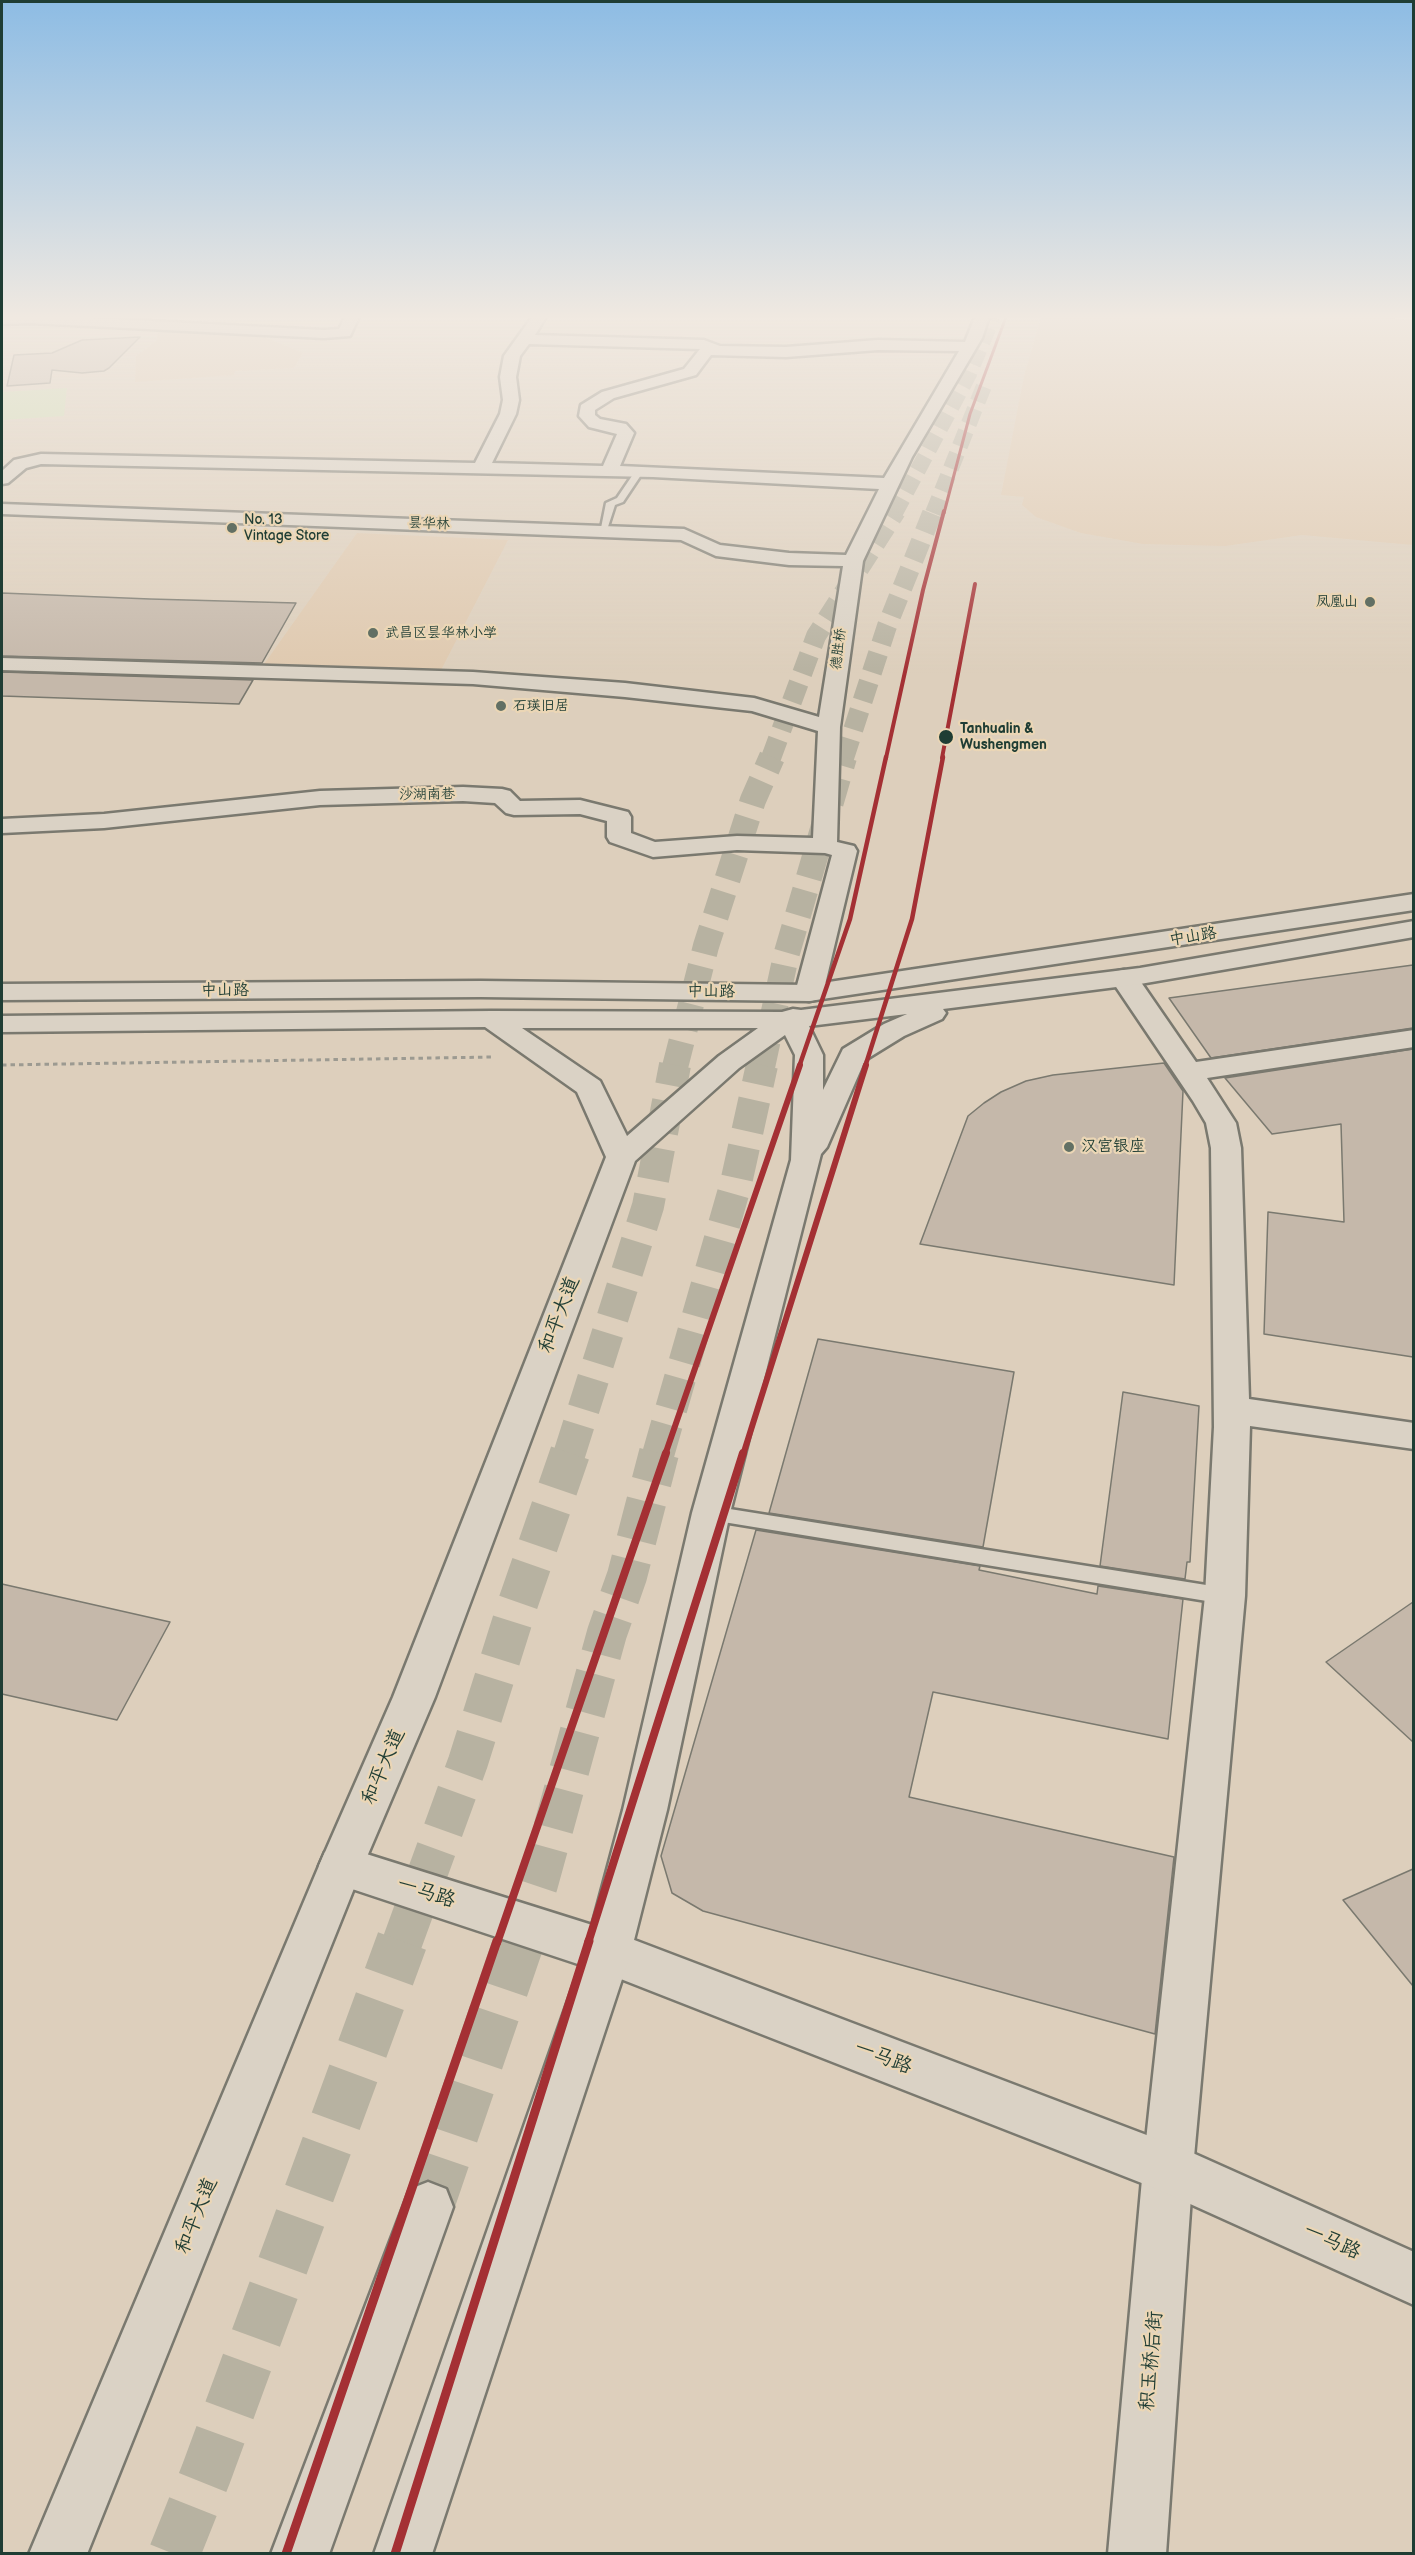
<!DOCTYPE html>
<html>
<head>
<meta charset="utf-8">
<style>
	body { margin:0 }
	#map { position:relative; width:1415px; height:2555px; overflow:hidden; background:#ddcfbc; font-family:"Balsamiq Sans",sans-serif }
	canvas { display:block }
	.frame { position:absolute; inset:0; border:3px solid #1f3d34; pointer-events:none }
</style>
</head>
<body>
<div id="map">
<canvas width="1415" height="2555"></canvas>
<div class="frame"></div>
</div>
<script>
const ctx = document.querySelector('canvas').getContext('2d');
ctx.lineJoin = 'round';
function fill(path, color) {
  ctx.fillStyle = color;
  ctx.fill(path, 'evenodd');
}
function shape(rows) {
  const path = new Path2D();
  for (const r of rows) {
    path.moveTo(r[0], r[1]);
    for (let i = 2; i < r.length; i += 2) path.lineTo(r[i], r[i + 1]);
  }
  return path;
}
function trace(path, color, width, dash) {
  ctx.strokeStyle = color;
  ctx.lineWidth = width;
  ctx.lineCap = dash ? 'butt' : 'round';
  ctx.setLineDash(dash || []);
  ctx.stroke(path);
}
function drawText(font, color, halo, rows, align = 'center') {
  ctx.font = font + ' "Balsamiq Sans","LXGW WenKai TC",sans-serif';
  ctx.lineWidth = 4.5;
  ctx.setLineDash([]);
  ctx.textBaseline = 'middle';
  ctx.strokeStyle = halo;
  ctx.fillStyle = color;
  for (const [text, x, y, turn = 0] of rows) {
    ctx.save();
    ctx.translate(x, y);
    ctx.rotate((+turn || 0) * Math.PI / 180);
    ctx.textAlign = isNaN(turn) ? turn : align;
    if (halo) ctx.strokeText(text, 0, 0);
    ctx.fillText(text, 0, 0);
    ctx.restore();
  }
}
const built = shape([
	[1041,317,1375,317,1413,320,1413,545,1302,535,1225,546,1143,544,1081,533,1036,517,1022,505,1024,497,1001,495,1024,376],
	[159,330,258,334,303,353,294,368,235,371,234,375,135,382,136,356,156,341],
	[357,533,508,540,440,672,262,667]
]);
const green = shape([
	[67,388,64,416,2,420,2,392]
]);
const building = shape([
	[140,337,109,368,104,371,82,373,52,370,50,383,7,386,14,355,52,353,82,340,140,337],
	[2,593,150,599,296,603,262,663,2,656,2,593],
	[2,672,253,680,239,704,2,696,2,672],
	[1413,965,1413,1028,1211,1058,1169,998,1413,965],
	[1413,1049,1413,1357,1264,1334,1268,1212,1344,1222,1341,1124,1272,1134,1225,1078,1413,1049],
	[1164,1063,1183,1091,1174,1285,920,1244,968,1116,984,1103,1001,1092,1026,1081,1053,1075,1164,1063],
	[818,1339,1014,1372,983,1547,769,1513,818,1339],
	[1123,1392,1199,1406,1190,1562,1187,1562,1185,1579,1100,1566,1123,1392],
	[756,1530,980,1566,979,1570,1097,1594,1098,1586,1183,1599,1168,1739,933,1692,909,1797,1174,1857,1155,2034,703,1911,672,1893,661,1856,756,1530],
	[2,1584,170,1622,117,1720,2,1694,2,1584],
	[1413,1602,1413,1742,1326,1662,1413,1602],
	[1413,1869,1413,1986,1343,1900,1413,1869]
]);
const primaryTunnelFar5 = shape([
	[895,513,969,374,993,317],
	[933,513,984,386]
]);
const primaryTunnelFar4 = shape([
	[771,758,816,636,896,511],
	[844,758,887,626,933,511]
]);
const primaryTunnelFar3 = shape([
	[675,1067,706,946,753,800,772,757],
	[762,1067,786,956,844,757]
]);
const primaryTunnelFar2 = shape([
	[569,1455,648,1206,675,1065],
	[658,1455,736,1183,762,1065]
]);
const primaryTunnelFar1 = shape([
	[402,1943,468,1762,518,1603,570,1453],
	[518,1943,538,1884,607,1633,627,1576,659,1453]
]);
const primaryTunnel = shape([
	[428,2207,519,1941],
	[174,2554,206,2474,402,1941]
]);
const path = shape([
	[2,1065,493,1057]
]);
const lane = shape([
	[636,470,643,472,623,502,615,505,606,533,600,533,606,503,617,498,636,470],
	[711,1506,1225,1588,1232,1590,1235,1596,1232,1602,1225,1604,711,1520,704,1518,702,1513,704,1508,711,1506]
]);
const street = shape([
	[2,317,73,317,324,330,339,329,345,317,359,317,350,336,324,338,30,323,2,324,2,317],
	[532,317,546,317,535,335,704,340,720,346,786,347,878,340,965,342,975,317,989,317,982,338,912,457,863,561,840,727,837,842,854,846,857,851,823,993,819,999,809,1001,799,999,795,993,832,855,825,853,737,850,653,857,610,842,607,837,607,821,580,814,514,815,506,813,495,803,463,801,320,805,104,828,2,833,2,819,104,814,320,791,463,787,502,789,510,791,520,801,580,800,628,812,631,817,631,833,655,842,737,836,813,838,818,731,752,711,625,697,473,684,2,670,2,658,473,672,625,683,754,698,819,717,843,566,789,565,716,556,681,540,2,514,2,504,684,529,720,545,789,553,846,555,879,489,653,477,41,464,26,468,8,483,2,484,2,471,14,460,41,454,475,463,500,414,503,400,500,377,504,356,532,317],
	[529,344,700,349,684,369,602,392,581,405,579,416,589,427,617,434,603,466,492,463,516,414,519,400,516,377,520,356,529,344],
	[878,350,959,351,884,478,620,466,634,433,626,424,600,419,595,415,595,410,614,398,696,375,711,355,786,357,878,350],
	[1124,970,1134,972,1196,1062,1414,1030,1414,1047,1207,1078,1236,1123,1241,1148,1249,1399,1414,1423,1414,1449,1250,1426,1245,1596,1193,2168,1166,2554,1108,2554,1143,2168,1205,1596,1214,1427,1211,1148,1206,1123,1193,1101,1110,978,1114,972,1124,970]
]);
const secondary = shape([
	[341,1846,608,1930,1186,2150,1414,2252,1414,2305,1157,2189,608,1974,325,1880,319,1866,325,1852,341,1846]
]);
const primary = shape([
	[1414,894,1414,910,809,1001,481,997,2,1000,2,984,481,981,809,985,1414,894],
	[1414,921,1414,937,1140,984,943,1009,946,1013,942,1019,904,1036,865,1060,827,1147,821,1154,730,1513,667,1810,631,1952,432,2554,374,2554,585,1952,623,1810,692,1513,791,1160,795,1055,785,1035,739,1068,635,1161,435,1697,363,1866,87,2554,29,2554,319,1866,393,1697,606,1157,577,1092,485,1027,2,1032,2,1016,491,1011,782,1012,793,1009,801,1010,1140,968,1414,921],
	[907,1014,884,1024,843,1049,823,1090,823,1055,809,1026,907,1014],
	[522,1028,758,1028,719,1056,627,1136,600,1081,522,1028],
	[428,2182,446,2189,453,2207,329,2554,271,2554,410,2189,428,2182]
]);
const metro1Far5 = shape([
	[944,513,970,414,1006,317]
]);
const metro1Far4 = shape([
	[886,758,923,590,944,511],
	[942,758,975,584]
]);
const metro1Far3 = shape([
	[799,1067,850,919,886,757],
	[865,1067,912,919,943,757]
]);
const metro1Far2 = shape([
	[665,1455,800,1065],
	[743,1455,866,1065]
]);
const metro1Far1 = shape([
	[497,1943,666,1453],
	[588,1943,743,1453]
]);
const metro1 = shape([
	[286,2554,497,1941],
	[395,2554,589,1941]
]);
const markers = [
	[232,528,6,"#627064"],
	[1370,602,6,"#627064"],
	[373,633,6,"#627064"],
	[501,706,6,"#627064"],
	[946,737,8,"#1f3d34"],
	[1069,1147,6,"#627064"]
];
const farPoinames = [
	["No. 13",244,520],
	["Vintage Store",244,536],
	["凤凰山",1358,602,"right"],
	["武昌区昙华林小学",385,633],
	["石瑛旧居",513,706]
];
const farStreetnames = [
	["昙华林",429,524,2],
	["德胜桥",839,649,-83],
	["沙湖南巷",427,795,-1]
];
const farStopnames = [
	["Tanhualin &",960,729],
	["Wushengmen",960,745]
];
const streetNames = [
	["中山路",1193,937,-9],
	["中山路",225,991],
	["中山路",711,992,1]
];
const poiNames = [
	["汉宫银座",1081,1147]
];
const nearStreetnames = [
	["和平大道",560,1315,-69],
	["和平大道",384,1767,-67],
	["一马路",426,1893,18],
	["一马路",883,2058,21],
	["和平大道",197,2216,-68],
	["一马路",1332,2242,24],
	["积玉桥后街",1152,2361,-85]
];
fill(built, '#dfc9af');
fill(green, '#ccdeb1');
fill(building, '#c5b8aa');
trace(building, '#7a796f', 1.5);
trace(primaryTunnelFar5, '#b7b2a1', 16, [16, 8]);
trace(primaryTunnelFar4, '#b7b2a1', 20, [20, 10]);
trace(primaryTunnelFar3, '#b7b2a1', 26, [26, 13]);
trace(primaryTunnelFar2, '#b7b2a1', 32, [32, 16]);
trace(primaryTunnelFar1, '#b7b2a1', 40, [40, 20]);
trace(primaryTunnel, '#b7b2a1', 51, [51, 26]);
trace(lane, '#7a796f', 5);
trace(street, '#7a796f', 5);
trace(secondary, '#7a796f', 5);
trace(primary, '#7a796f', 5);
trace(path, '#9c9a91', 3, [4.5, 4]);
fill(lane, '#dad2c5');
fill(street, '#dad2c5');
fill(secondary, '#dad2c5');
fill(primary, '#dad2c5');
trace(metro1Far5, '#a43034', 3);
trace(metro1Far4, '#a43034', 4);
trace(metro1Far3, '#a43034', 4.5);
trace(metro1Far2, '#a43034', 6);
trace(metro1Far1, '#a43034', 8);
trace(metro1, '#a43034', 9);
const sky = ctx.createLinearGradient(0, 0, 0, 675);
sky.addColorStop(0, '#8dbce4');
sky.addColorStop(0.47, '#f0e9e1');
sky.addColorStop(1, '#f0e9e100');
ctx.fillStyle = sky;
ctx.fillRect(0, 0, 1415, 675);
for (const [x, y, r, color] of markers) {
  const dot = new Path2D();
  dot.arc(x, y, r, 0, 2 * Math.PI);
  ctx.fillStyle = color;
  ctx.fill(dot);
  trace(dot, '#ebd6b5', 2);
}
drawText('14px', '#1f3d34', '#ebd6b5', farPoinames, 'left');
drawText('14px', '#1f3d34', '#ebd6b5', farStreetnames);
drawText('bold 14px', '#1f3d34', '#ebd6b5', farStopnames, 'left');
drawText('16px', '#1f3d34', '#ebd6b5', streetNames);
drawText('16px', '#1f3d34', '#ebd6b5', poiNames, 'left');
drawText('20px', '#1f3d34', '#ebd6b5', nearStreetnames);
</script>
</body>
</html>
